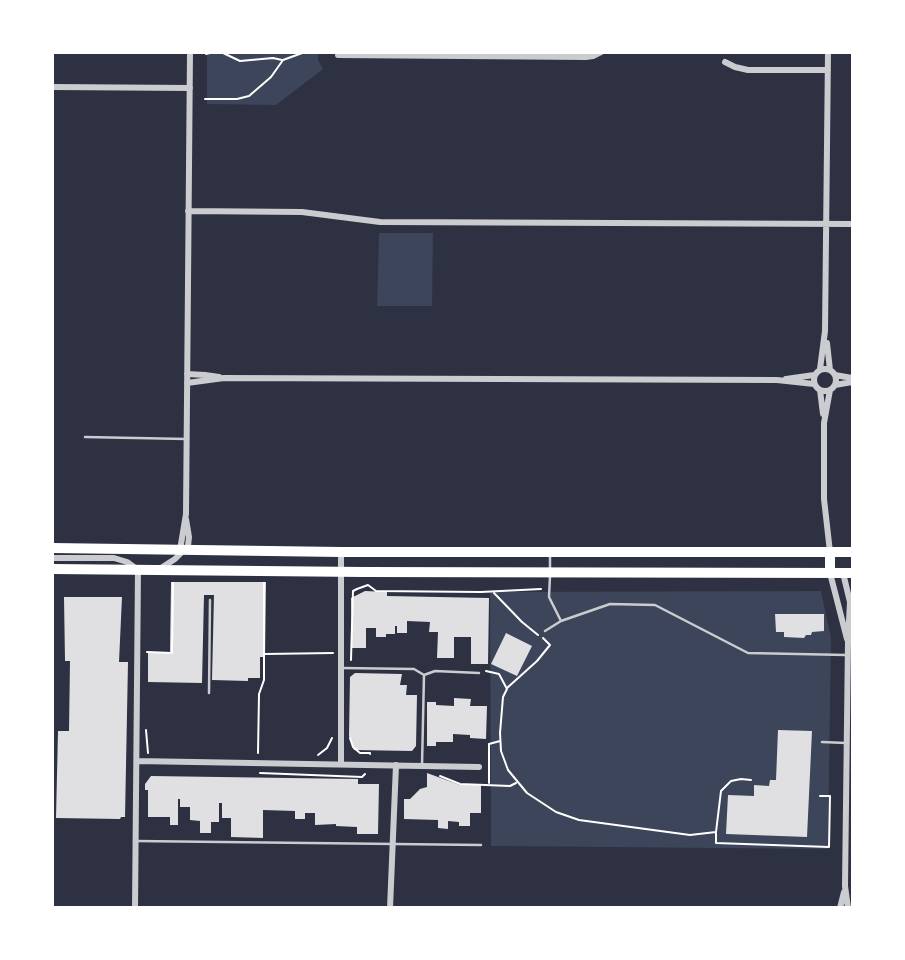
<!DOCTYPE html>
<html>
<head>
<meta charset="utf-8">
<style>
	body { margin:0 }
	#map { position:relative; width:905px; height:960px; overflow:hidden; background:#2d3142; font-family:"Noto Sans",sans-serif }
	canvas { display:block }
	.frame { position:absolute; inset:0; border:54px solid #fff; pointer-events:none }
</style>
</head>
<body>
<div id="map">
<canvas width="905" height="960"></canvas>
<div class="frame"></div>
</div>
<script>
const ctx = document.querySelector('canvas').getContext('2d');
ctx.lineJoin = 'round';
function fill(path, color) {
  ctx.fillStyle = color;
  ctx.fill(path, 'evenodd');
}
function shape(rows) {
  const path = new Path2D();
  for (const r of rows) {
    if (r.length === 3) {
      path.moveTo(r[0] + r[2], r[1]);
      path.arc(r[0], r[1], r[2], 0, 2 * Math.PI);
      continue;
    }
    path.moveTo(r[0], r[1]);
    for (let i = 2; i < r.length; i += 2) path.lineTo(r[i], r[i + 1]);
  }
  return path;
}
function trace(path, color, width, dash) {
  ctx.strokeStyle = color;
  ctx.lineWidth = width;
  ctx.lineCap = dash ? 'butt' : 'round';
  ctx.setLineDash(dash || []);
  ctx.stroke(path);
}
const green = shape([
	[207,53,318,53,318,60,323,69,276,105,207,104],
	[379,233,433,233,432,306,377,306],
	[821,591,831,638,828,849,491,846,490,592]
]);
const building = shape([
	[171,582,266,582,265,657,260,657,260,678,248,678,248,681,212,680,214,595,204,595,202,683,148,682,148,652,170,653],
	[365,591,387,592,387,596,489,598,488,664,471,664,471,637,454,637,454,658,437,658,438,632,429,632,430,622,407,621,407,633,397,633,397,626,395,626,395,634,386,634,386,637,376,637,376,628,366,628,366,648,352,648,351,598],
	[64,597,122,597,119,662,128,662,125,817,121,817,120,819,56,818,58,731,69,731,70,661,65,661],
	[775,614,824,614,824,631,812,632,811,635,806,635,804,638,784,637,784,632,776,632],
	[506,633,532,646,517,676,491,664],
	[355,673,402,674,400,685,407,685,406,695,417,695,416,746,412,751,354,750,349,736,350,677],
	[454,698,471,699,470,706,487,706,486,739,470,738,470,735,453,734,453,742,436,742,436,746,427,746,427,702,436,702,436,705,454,706],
	[778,730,812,731,807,837,726,834,728,795,754,796,754,785,769,786,770,780,776,780],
	[427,773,460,785,481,785,481,813,470,813,470,826,459,826,459,822,448,821,448,829,438,828,438,820,404,819,404,799,410,799,420,789,427,787],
	[151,776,358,779,358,784,379,784,378,834,357,834,357,827,336,826,336,824,315,825,315,813,305,813,305,819,295,819,295,811,263,810,263,838,231,837,231,818,222,818,222,803,219,803,219,822,211,822,211,833,200,833,200,821,190,820,190,807,180,807,180,799,178,799,178,825,170,825,170,817,148,817,148,790,145,790,145,784]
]);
const path = shape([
	[221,52,240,61,273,58,282,60],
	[206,54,214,52],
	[205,99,237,99,249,96,271,77,283,60,305,52],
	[494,593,522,622,538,635],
	[147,652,172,653,173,583],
	[265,654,333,653],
	[351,660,353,591,357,589,368,585,376,591,481,592,541,589],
	[486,671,499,674,507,689,503,697,500,733,501,751,508,770,527,793,556,812,579,820,690,835,716,832,721,791,731,781,741,779,751,780],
	[507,688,537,661,550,645,543,638],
	[146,730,148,753],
	[350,738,353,747,360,753,370,753,370,754],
	[258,753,259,694,264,680,264,583],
	[318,755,327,748,332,738],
	[260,773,362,777,365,774],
	[440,776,460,784,510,786,516,783],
	[489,783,489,744,500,741],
	[716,833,716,843,829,847,830,796,820,796]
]);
const service = shape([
	[85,437,186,439],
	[550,555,550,570],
	[550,576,549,597,561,621],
	[545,631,561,621,610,604,655,605,748,653,846,655],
	[341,668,414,669,424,675,422,766],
	[424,675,435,671,479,673],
	[209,693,210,600],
	[822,742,846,743],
	[136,841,481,845]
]);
const minor = shape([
	[338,55,586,57,593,56,601,52],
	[725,62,735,67,748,70,828,70],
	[52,87,190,88],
	[188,211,302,212,380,222,852,224],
	[827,343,830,370],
	[825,380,11],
	[820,369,825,331,828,52],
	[187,374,205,375,219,377],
	[835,375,852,378],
	[786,379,814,375],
	[187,383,224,378,777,380,814,384],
	[835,385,852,382],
	[820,390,823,414],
	[830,390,824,423,824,499,830,552],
	[180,550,186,514,190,52],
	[52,558,114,558,127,562,138,570,135,908],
	[161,568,175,559,188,546,189,537,186,519],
	[830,573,847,639],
	[843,573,850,602,848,641,845,886,848,908],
	[137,761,479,767],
	[341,764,341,552],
	[390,908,396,765],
	[840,908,844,892]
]);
const primary = shape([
	[52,548,341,552,852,552],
	[830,552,830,573],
	[52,569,364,572,852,573]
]);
fill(green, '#3c4559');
fill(building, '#e0e0e3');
trace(path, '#fff', 2);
trace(service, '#caccd0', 2.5);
trace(minor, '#caccd0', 6);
trace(primary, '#fff', 10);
</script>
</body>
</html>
